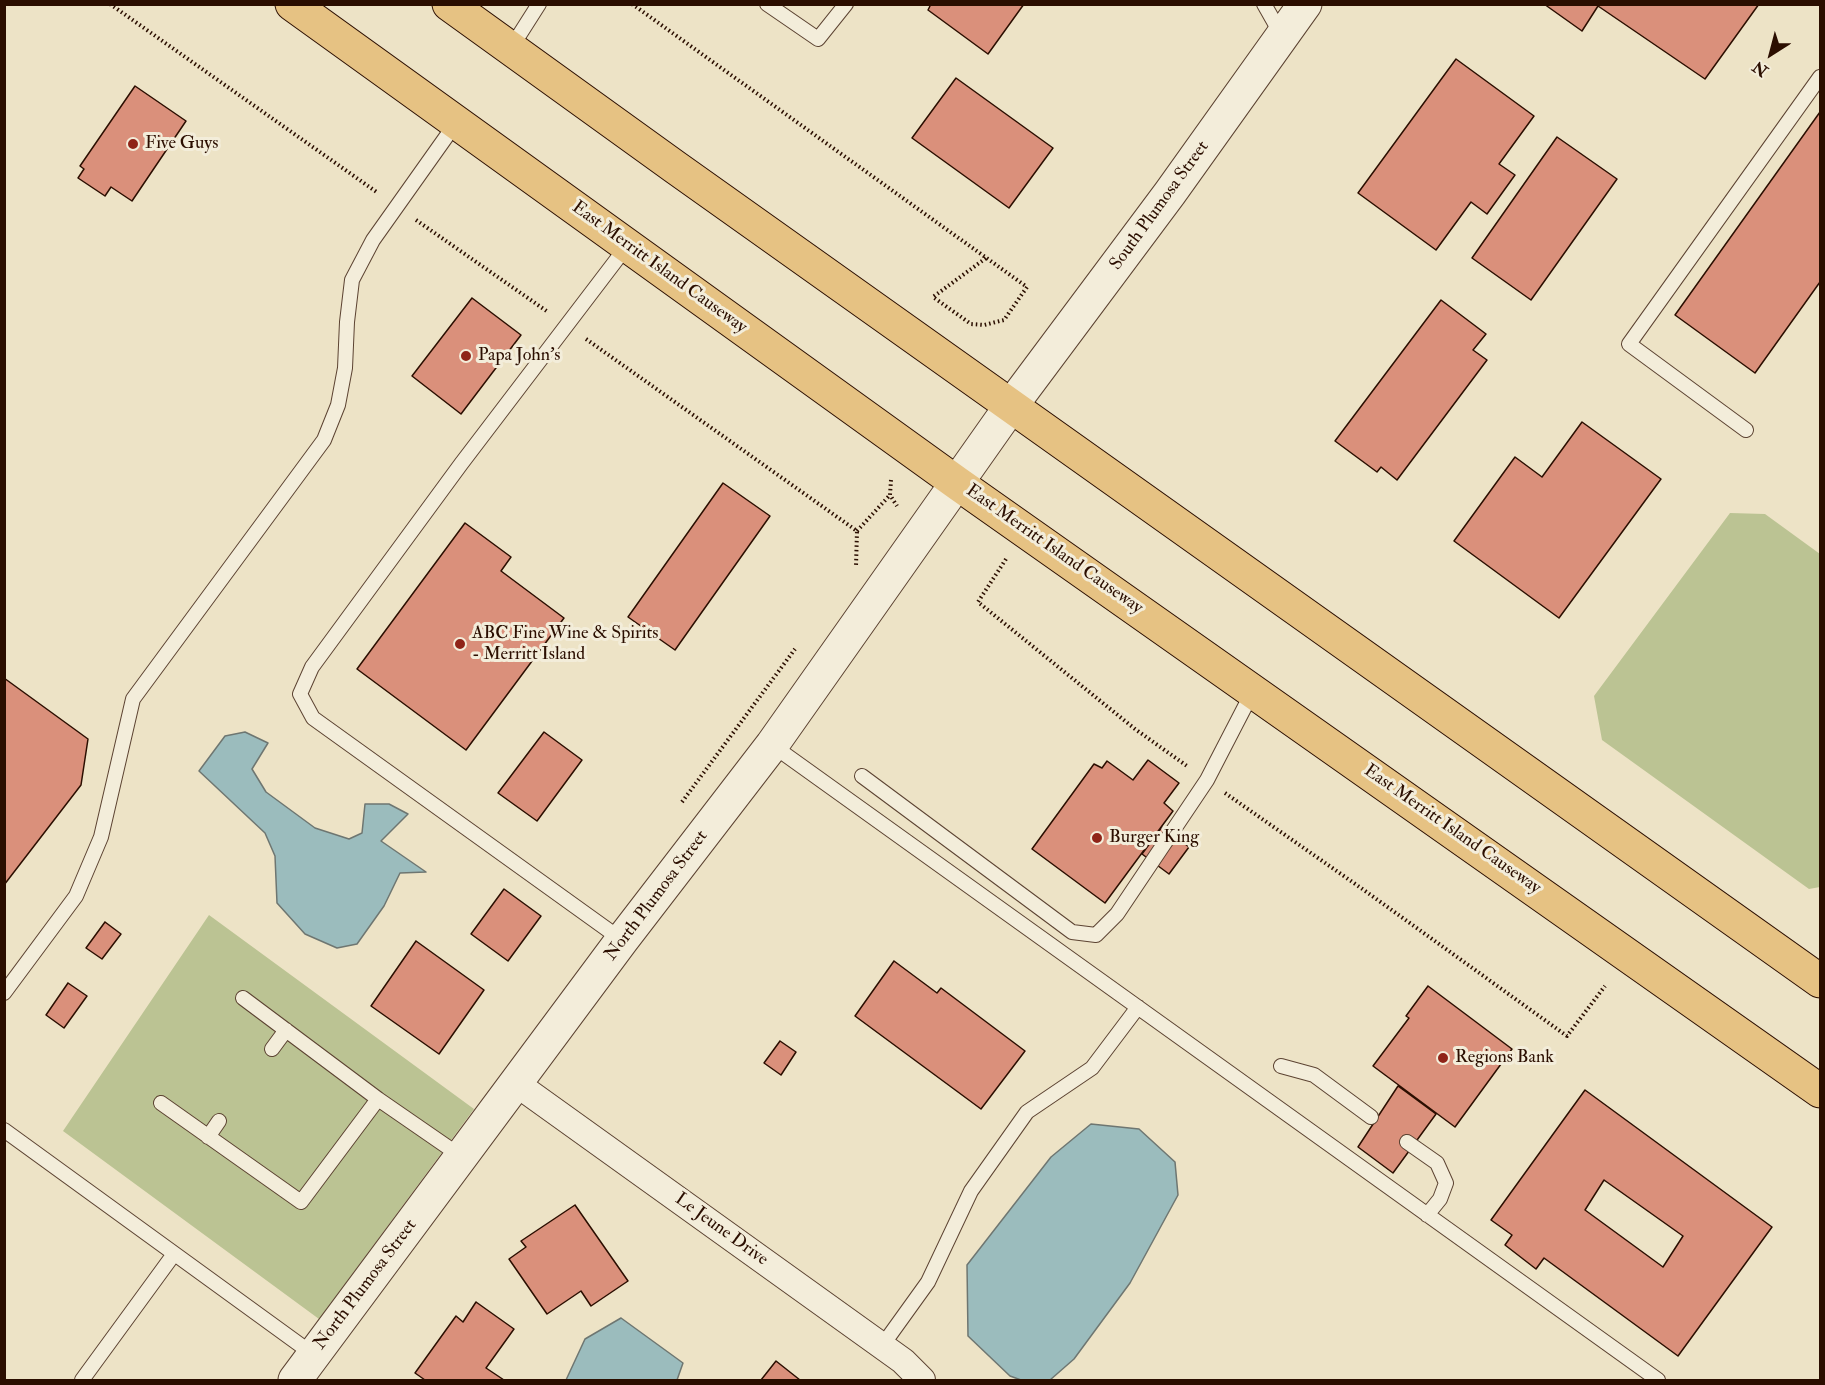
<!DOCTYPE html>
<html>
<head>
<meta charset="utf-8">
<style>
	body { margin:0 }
	#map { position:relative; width:1825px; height:1385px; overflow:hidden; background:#ede3c6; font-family:"IM FELL Double Pica",serif }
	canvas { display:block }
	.frame { position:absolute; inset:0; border:6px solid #2b0e00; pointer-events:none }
	.north { position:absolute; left:1741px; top:24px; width:60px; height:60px; -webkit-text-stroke:4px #f3edda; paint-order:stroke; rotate:216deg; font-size:16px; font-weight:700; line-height:24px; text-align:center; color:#2b0e00 }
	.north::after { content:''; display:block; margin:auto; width:21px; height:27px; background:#2b0e00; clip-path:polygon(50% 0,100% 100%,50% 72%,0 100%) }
</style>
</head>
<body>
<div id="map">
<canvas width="1825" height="1385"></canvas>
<div class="frame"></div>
<div class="north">N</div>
</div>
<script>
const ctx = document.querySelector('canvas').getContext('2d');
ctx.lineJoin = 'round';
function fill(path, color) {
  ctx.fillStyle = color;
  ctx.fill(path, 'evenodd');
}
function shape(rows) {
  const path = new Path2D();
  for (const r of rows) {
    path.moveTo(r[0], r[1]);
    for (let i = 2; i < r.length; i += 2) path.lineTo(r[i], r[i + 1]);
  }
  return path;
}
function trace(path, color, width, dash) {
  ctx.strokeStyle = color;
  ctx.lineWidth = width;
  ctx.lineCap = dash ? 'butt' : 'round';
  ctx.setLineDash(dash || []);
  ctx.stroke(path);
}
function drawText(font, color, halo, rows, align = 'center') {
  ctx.font = font + ' "IM FELL Double Pica",serif';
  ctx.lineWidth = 6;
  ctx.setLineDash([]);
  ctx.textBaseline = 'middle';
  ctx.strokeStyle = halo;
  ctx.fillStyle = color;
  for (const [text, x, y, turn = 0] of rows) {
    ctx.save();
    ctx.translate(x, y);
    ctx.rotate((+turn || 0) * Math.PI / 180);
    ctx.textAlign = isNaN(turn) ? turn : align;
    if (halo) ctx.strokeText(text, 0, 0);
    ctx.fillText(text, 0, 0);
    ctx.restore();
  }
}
const green = shape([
	[1730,513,1765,514,1820,554,1820,887,1809,889,1602,740,1594,696],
	[209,915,474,1109,319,1319,63,1131]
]);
const water = shape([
	[245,732,268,743,252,769,266,792,315,828,349,839,362,833,365,804,389,804,408,814,381,841,426,872,400,873,384,906,357,944,337,948,305,934,277,903,275,856,265,833,199,771,225,736,245,732],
	[1091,1124,1139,1129,1175,1162,1178,1195,1130,1283,1074,1359,1050,1380,1021,1380,1010,1376,968,1336,967,1265,1051,1157,1091,1124],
	[621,1318,683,1363,677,1380,566,1380,585,1339,621,1318]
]);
const building = shape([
	[931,4,1024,4,988,54,928,10,931,4],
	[1544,4,1759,4,1705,79,1598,6,1582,31,1544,4],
	[1456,59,1534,116,1499,164,1515,175,1487,214,1471,202,1436,250,1358,193,1456,59],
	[956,78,1053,148,1009,208,912,138,956,78],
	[135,86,186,121,132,201,111,187,105,196,78,178,84,169,80,166,135,86],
	[1820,112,1820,282,1755,373,1675,315,1820,112],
	[1557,137,1617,179,1531,300,1472,258,1557,137],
	[472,298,521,335,461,414,412,376,472,298],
	[1441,300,1486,334,1473,350,1487,360,1397,480,1381,467,1377,472,1335,441,1441,300],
	[1582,422,1661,479,1559,618,1454,541,1515,457,1542,477,1582,422],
	[723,483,770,516,675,650,628,617,723,483],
	[465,523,511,557,501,571,564,618,466,750,357,669,465,523],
	[4,678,88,739,81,785,4,885,4,678],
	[544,732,582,760,537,821,498,793,544,732],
	[1148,760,1179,783,1164,803,1173,811,1105,903,1032,849,1094,764,1102,768,1107,761,1133,780,1148,760],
	[1162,827,1189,847,1169,874,1142,854,1162,827],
	[504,889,541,916,508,961,471,934,504,889],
	[105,922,121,934,102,959,86,948,105,922],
	[416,941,484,990,439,1054,371,1006,416,941],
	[894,961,937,993,941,988,1025,1051,981,1109,855,1016,894,961],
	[68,983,87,996,64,1028,46,1015,68,983],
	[1428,986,1512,1049,1455,1127,1373,1066,1409,1018,1406,1016,1428,986],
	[780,1041,796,1052,781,1075,764,1063,780,1041],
	[1398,1086,1436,1114,1393,1173,1358,1147,1398,1086],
	[1585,1090,1772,1227,1678,1356,1544,1258,1536,1269,1505,1245,1512,1235,1491,1220,1585,1090],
	[1604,1180,1683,1236,1663,1267,1585,1210,1604,1180],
	[575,1205,628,1281,591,1306,581,1291,547,1314,509,1259,526,1247,521,1241,575,1205],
	[476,1302,514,1329,486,1368,504,1380,425,1380,415,1373,456,1316,463,1322,476,1302],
	[776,1361,800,1380,761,1380,776,1361]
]);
const path = shape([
	[110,4,378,193],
	[632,4,1027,287,1004,320,984,325,971,324,933,297,986,258],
	[416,220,548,312],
	[586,339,857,531,856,566],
	[891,480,890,495,897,506],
	[857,531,890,495],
	[1006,559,978,602,1135,729,1187,766],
	[1225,793,1361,888,1567,1036,1605,986],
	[682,802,795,649]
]);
const service = shape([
	[767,4,818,39,846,4],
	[1264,4,1281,34],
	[511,48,539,4],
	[1746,430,1629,344,1820,77],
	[772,745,1658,1380],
	[862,776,1072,932,1096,935,1117,914,1207,780,1253,691],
	[622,940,313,718,300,694,312,667,461,464,627,246],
	[4,993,76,896,101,837,133,699,324,440,338,405,345,368,347,322,352,280,373,240,456,123],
	[243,998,378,1099,462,1157],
	[272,1049,286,1030],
	[1281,1066,1314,1075,1371,1117],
	[161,1103,301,1202,378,1099],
	[4,1130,314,1355],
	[208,1137,219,1121],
	[1407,1142,1437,1163,1446,1183,1440,1199,1427,1215],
	[882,1346,928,1282,971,1191,1027,1112,1092,1068,1138,1007],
	[82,1380,174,1254]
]);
const minor = shape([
	[517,1084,903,1361,922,1380]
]);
const tertiary = shape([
	[295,1380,622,940,772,745,1011,406,1170,193,1305,4]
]);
const primary = shape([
	[292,4,957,483,1820,1091],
	[449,4,675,167,1820,981]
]);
const markers = [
	[133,144,6,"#8f2418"],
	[466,356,6,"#8f2418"],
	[460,644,6,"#8f2418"],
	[1097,838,6,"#8f2418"],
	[1443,1058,6,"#8f2418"]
];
const poiNames = [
	["Five Guys",145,144],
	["Papa John's",478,356],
	["ABC Fine Wine & Spirits",472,634],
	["- Merritt Island",472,655],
	["Burger King",1109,838],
	["Regions Bank",1455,1058]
];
const streetNames = [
	["South Plumosa Street",1160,206,-54],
	["East Merritt Island Causeway",659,268,36],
	["East Merritt Island Causeway",1054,550,35],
	["East Merritt Island Causeway",1452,830,35],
	["North Plumosa Street",657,896,-53],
	["Le Jeune Drive",721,1230,36],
	["North Plumosa Street",366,1285,-53]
];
fill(green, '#bbc393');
fill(water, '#9bbcbd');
trace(water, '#6e7671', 1.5);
fill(building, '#da907b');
trace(building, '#2b0e00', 1.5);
trace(service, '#5c4332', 16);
trace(minor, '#5c4332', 28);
trace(tertiary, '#5c4332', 35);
trace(primary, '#2b0e00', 35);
trace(path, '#2b0e00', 4, [1.5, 3]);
trace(service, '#f3edda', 14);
trace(minor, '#f3edda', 26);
trace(tertiary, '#f3edda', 33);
trace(primary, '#e6c283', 33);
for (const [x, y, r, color] of markers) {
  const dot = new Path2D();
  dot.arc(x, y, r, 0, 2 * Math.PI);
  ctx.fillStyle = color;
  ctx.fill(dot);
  trace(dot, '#f3edda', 2);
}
drawText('18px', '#2b0e00', '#f3edda', poiNames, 'left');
drawText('18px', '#2b0e00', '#f3edda', streetNames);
</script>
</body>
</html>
